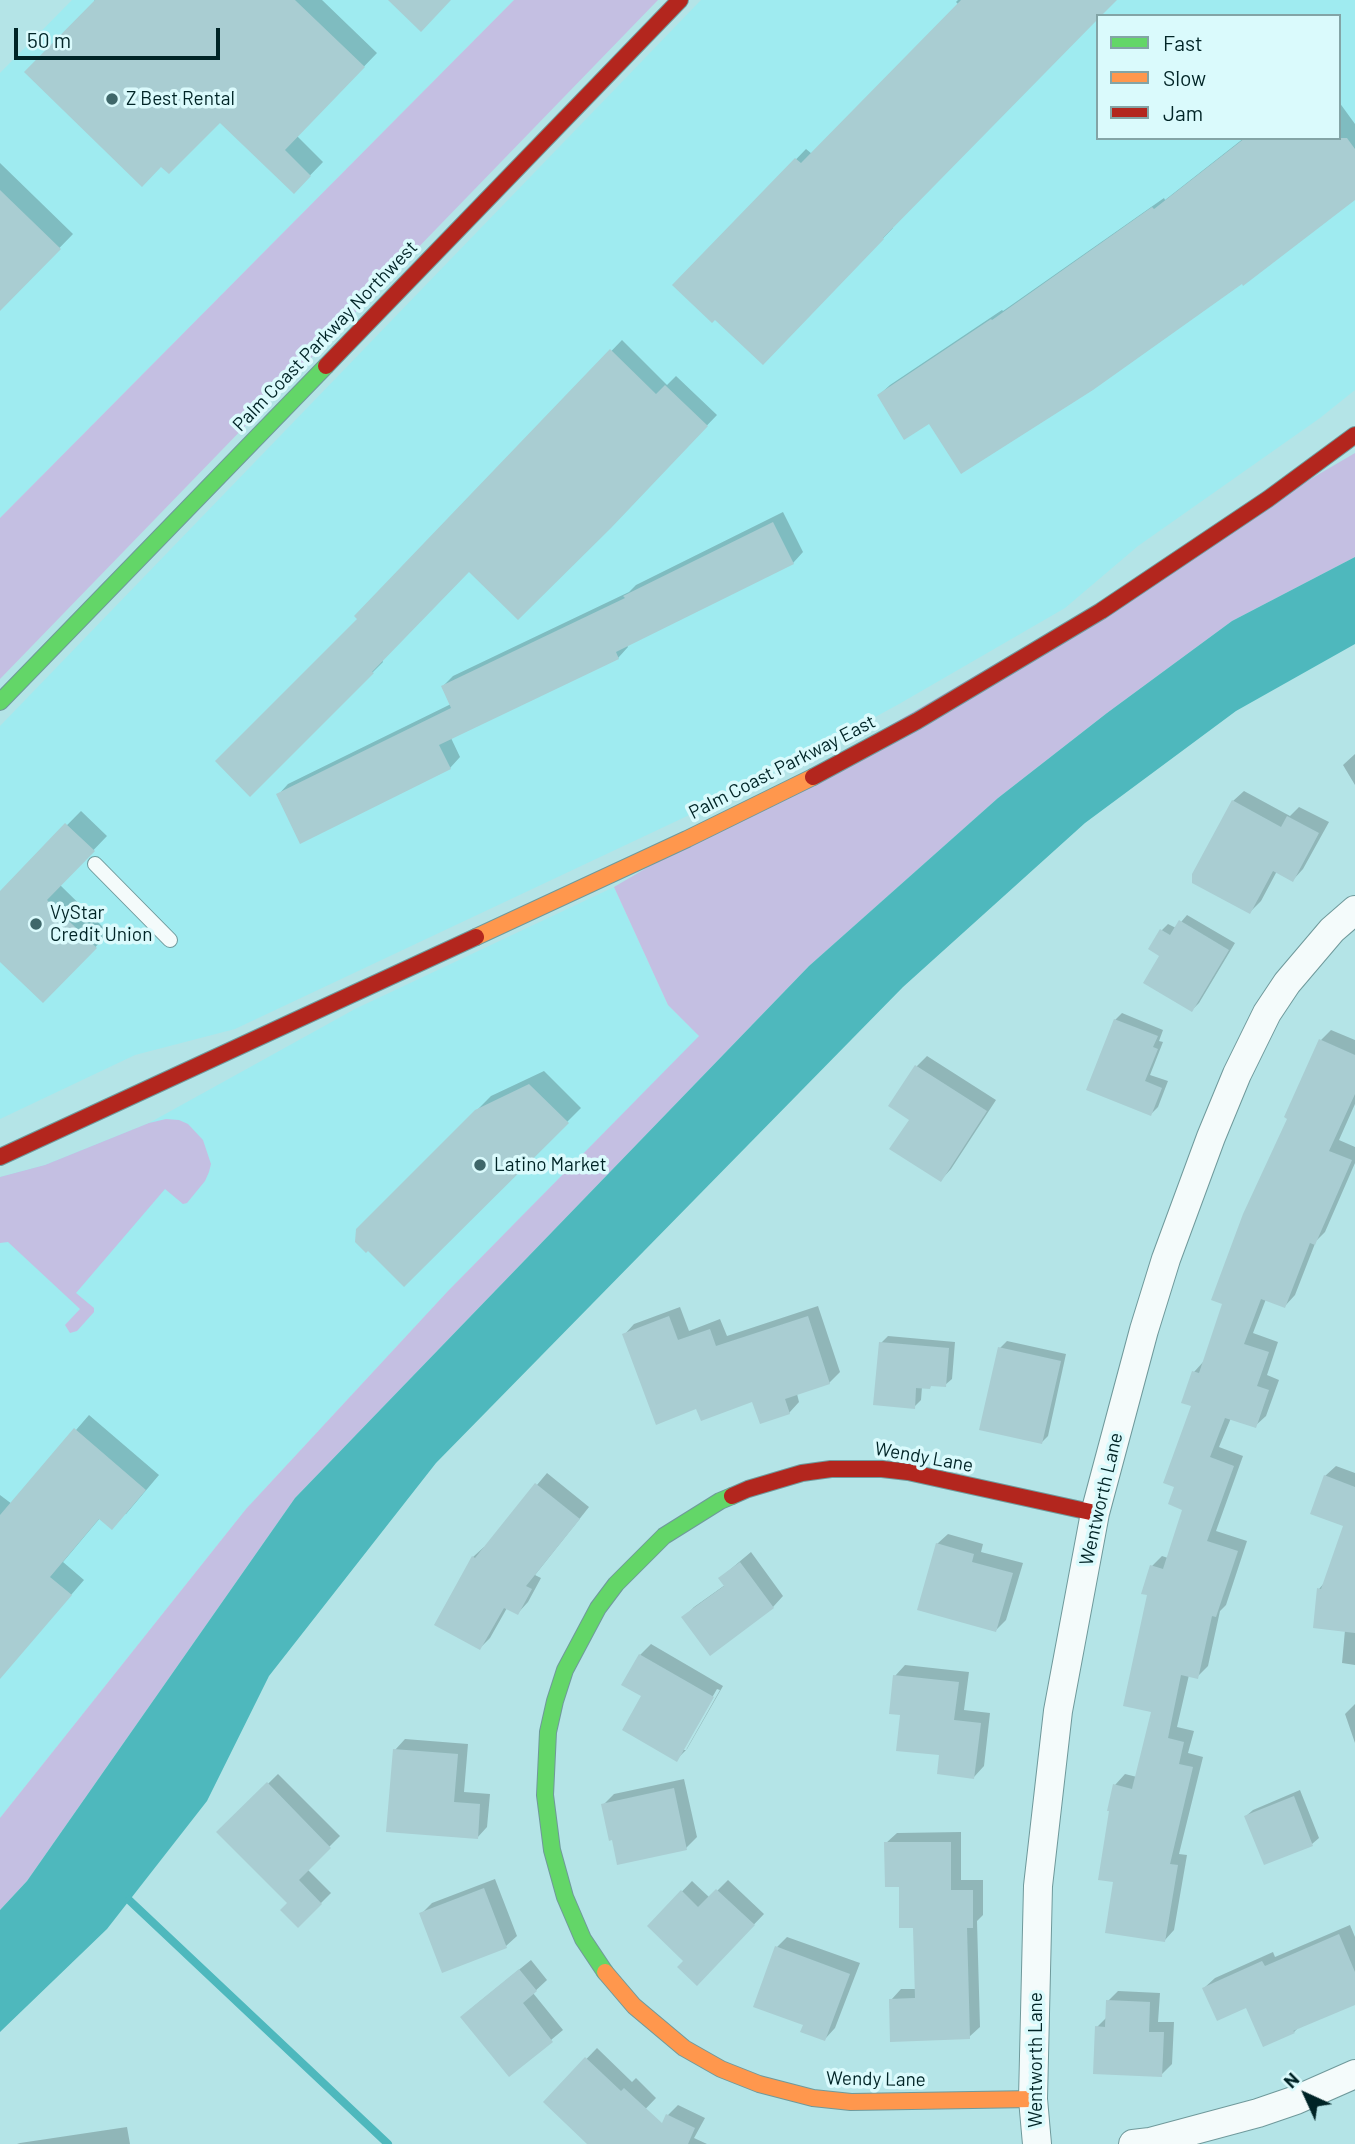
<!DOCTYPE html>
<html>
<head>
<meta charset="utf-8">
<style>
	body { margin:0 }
	#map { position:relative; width:1355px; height:2144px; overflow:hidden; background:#b4e4e7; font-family:Barlow,sans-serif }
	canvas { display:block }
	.legend { position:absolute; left:1096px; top:14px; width:245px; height:126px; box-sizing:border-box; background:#dafafc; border:2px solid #83a4a6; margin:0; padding:9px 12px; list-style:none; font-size:21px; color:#002426 }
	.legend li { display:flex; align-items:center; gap:14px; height:35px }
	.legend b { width:35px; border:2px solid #83a4a6 }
	.north { position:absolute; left:1271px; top:2060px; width:70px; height:70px; -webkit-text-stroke:5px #dafafc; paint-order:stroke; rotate:315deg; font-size:19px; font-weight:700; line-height:28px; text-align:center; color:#002426 }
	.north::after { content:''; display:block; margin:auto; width:24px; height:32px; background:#002426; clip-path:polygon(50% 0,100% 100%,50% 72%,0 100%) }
	.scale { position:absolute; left:14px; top:28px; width:206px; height:32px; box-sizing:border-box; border:4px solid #002426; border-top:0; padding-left:9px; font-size:21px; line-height:24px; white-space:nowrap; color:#002426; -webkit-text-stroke:5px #dafafc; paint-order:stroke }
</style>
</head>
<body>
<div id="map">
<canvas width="1355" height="2144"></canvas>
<ul class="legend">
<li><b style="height:9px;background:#63d668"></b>Fast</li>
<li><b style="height:9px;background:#ff974d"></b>Slow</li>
<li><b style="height:9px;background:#b3261e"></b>Jam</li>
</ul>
<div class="north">N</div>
<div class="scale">50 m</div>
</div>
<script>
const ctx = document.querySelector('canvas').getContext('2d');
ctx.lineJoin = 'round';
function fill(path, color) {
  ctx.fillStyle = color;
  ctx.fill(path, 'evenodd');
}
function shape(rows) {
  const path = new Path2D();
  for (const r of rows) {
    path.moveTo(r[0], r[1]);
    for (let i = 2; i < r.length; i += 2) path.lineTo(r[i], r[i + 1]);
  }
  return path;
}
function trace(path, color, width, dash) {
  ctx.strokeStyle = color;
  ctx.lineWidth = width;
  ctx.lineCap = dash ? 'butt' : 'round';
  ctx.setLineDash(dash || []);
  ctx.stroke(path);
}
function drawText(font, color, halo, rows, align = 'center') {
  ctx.font = font + ' Barlow,sans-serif';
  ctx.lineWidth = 7;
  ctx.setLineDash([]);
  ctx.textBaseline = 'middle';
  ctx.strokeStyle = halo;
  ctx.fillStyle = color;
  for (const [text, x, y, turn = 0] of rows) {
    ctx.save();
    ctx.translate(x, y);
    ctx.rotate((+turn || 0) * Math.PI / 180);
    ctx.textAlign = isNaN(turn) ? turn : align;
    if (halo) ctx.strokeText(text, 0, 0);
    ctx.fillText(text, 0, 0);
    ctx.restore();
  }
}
const built = shape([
	[72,0,514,0,0,518,0,73],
	[701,0,1355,0,1355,390,1320,418,1138,546,1065,608,899,704,736,793,235,1029,135,1055,0,1119,0,726],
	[1098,16,1339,16,1339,138,1098,138],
	[614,887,668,1005,700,1036,448,1291,246,1509,0,1818,0,1177,45,1165,149,1123,355,1009]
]);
const green = shape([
	[514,0,658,0,0,679,0,518],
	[1355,453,1355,557,1232,621,1107,713,998,798,809,966,295,1498,27,1881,0,1910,0,1818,246,1509,448,1291,699,1036,668,1005,614,887],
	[166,1119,179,1120,188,1124,203,1140,211,1164,209,1172,205,1181,187,1203,183,1204,165,1189,76,1293,94,1308,94,1312,77,1331,70,1333,65,1325,80,1309,8,1242,0,1243,0,1177,45,1165,149,1123]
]);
const water = shape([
	[1355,557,1355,644,1236,711,1085,823,903,987,436,1463,269,1676,207,1801,107,1929,0,2032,0,1910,27,1881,295,1498,809,966,998,798,1107,713,1232,621]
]);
const shadow = shape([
	[94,0,322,0,377,53,297,136,323,162,294,192],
	[958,0,1114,0,892,226,893,228,763,363,715,318,675,285,806,149,812,154,959,5,956,2],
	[1339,102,1355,124,1355,198,1242,282,929,421,879,395,890,385,1002,310,1003,311,1164,198,1165,200,1244,138,1339,138],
	[0,163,73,234,0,309],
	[622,340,667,385,676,376,717,415,621,515,470,570,382,660,383,662,250,795,359,619,357,616],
	[783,512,803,552,793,563,627,645,628,647,618,658,451,738,460,757,450,768,278,795,288,784,451,704,443,686,453,676,629,592,636,585],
	[1355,754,1355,785,1343,765],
	[1244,791,1290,816,1299,807,1329,822,1303,869,1293,880,1277,871,1261,901,1250,912,1233,801],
	[81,811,107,836,60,885,109,933,43,1001,0,959,0,893],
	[1187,915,1235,943,1199,1003,1192,1010,1161,956,1162,930,1168,924,1176,928],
	[1122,1013,1163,1030,1159,1041,1163,1042,1150,1075,1168,1081,1158,1107,1151,1114,1115,1020],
	[1331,1030,1355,1040,1355,1104,1339,1140,1355,1147,1355,1163,1325,1232,1316,1241,1295,1295,1285,1306,1266,1299,1253,1333,1278,1342,1267,1375,1279,1380,1266,1416,1255,1426,1231,1418,1219,1447,1243,1456,1216,1531,1247,1541,1226,1605,1220,1611,1208,1666,1197,1677,1189,1675,1177,1727,1194,1731,1188,1753,1203,1757,1179,1854,1187,1855,1174,1930,1164,1941,1115,1881,1115,1785,1125,1774,1137,1777,1153,1710,1149,1594,1152,1566,1162,1556,1168,1558,1184,1508,1177,1486,1194,1405,1194,1372,1204,1361,1290,1118,1321,1040],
	[927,1056,996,1100,951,1169,941,1180,911,1119,917,1066],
	[544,1071,581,1108,404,1285,358,1230,491,1096],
	[818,1306,840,1372,829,1383,797,1394,799,1402,789,1413,754,1400,697,1407,624,1335,634,1324,680,1307,689,1331,720,1319,727,1336],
	[888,1336,955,1342,952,1379,945,1385,932,1384,922,1387,921,1400,914,1407,881,1343],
	[1007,1341,1066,1354,1048,1436,1041,1443,1000,1348],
	[89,1415,159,1475,126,1514,100,1518,63,1562,84,1580,0,1677,0,1495,12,1504],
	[1336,1466,1355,1473,1355,1665,1342,1663,1345,1630,1319,1589,1325,1582,1345,1525,1325,1476],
	[547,1473,589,1507,535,1575,541,1578,528,1602,518,1613,507,1608,490,1638,480,1648,473,1557,484,1547,485,1547],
	[948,1534,983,1544,981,1552,1023,1563,1006,1620,996,1630,937,1544],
	[751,1552,783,1596,773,1607,684,1617,694,1607,725,1585,720,1578],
	[651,1644,723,1686,687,1749,677,1759,640,1655],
	[717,1689,720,1690,686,1750,682,1750],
	[905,1665,969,1672,964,1710,990,1713,984,1766,974,1777,941,1754,902,1713,895,1676],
	[1355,1704,1355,1743,1345,1714],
	[405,1739,468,1744,464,1792,490,1794,487,1827,477,1838,395,1750],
	[278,1774,340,1836,307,1869,331,1893,298,1926,289,1903,219,1832],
	[684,1779,697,1837,686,1848,613,1838,603,1805,614,1794],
	[1300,1790,1319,1838,1312,1844,1246,1816,1253,1810],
	[961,1832,961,1880,983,1880,983,1915,977,1921,980,2027,969,2037,891,2000,901,1989,916,1989,915,1926,886,1843,897,1833],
	[495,1879,517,1936,506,1946,421,1914,432,1903],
	[728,1880,764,1914,697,1984,686,1961,649,1926,692,1881,710,1898],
	[1350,1925,1355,1937,1355,2003,1299,2027,1294,2032,1247,2006,1204,1988,1215,1978,1273,1952,1275,1957],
	[787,1937,860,1963,835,2028,825,2039,805,2024,777,1947],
	[531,1960,547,1980,533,1993,563,2030,509,2075,473,2007],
	[1118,1991,1160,1993,1158,2022,1174,2022,1172,2064,1161,2075,1097,2027,1107,2017,1108,2001],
	[597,2048,632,2082,636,2078,656,2098,612,2144,590,2144,545,2102],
	[678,2105,705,2118,694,2138,707,2144,654,2144,668,2115],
	[127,2127,130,2144,17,2144,20,2143]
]);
const stream = shape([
	[129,1900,388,2144]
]);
const building = shape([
	[95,0,295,0,365,67,285,150,311,176,294,194,220,123,169,174,161,167,142,187,24,72],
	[388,0,451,0,421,32],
	[961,0,1117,0,1101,16,1098,16,1098,19,883,238,884,239,763,365,715,320,712,323,672,285,795,158,801,163],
	[1245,138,1347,138,1355,149,1355,200,1243,286,1242,284,1093,390,961,474,929,424,904,440,877,395,991,319,992,320,1152,207,1154,209],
	[0,190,61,249,0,311],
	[610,349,656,394,665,385,708,426,611,528,518,620,469,572,372,672,374,673,250,797,215,761,357,619,354,616],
	[773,522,794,564,616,652,619,659,439,745,451,769,300,844,276,794,451,708,441,686,625,598,623,596],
	[1232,800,1281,827,1287,816,1319,833,1293,882,1273,871,1250,914,1192,883,1192,874],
	[65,823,95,851,47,900,97,948,43,1003,0,962,0,891],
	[1179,920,1229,950,1192,1012,1143,983,1159,956,1148,949,1160,929,1170,935],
	[1114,1019,1158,1036,1153,1047,1158,1049,1145,1081,1162,1088,1151,1116,1086,1090],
	[1319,1039,1355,1055,1355,1094,1329,1151,1352,1160,1315,1245,1310,1243,1285,1308,1261,1299,1244,1344,1269,1352,1257,1386,1269,1390,1256,1428,1225,1418,1210,1457,1234,1466,1207,1541,1238,1551,1216,1617,1212,1616,1198,1679,1181,1675,1168,1738,1184,1742,1179,1764,1193,1767,1170,1864,1178,1865,1165,1942,1105,1933,1113,1882,1098,1880,1109,1811,1107,1811,1113,1784,1132,1789,1151,1712,1123,1706,1147,1595,1141,1594,1150,1565,1163,1569,1182,1510,1168,1504,1174,1487,1163,1483,1191,1406,1181,1403,1192,1371,1199,1373,1222,1304,1211,1300,1243,1214,1287,1119,1284,1117],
	[915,1065,987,1111,941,1182,889,1149,909,1120,888,1106],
	[529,1084,569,1123,404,1287,368,1251,366,1253,355,1242,356,1229,475,1110],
	[669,1316,678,1340,710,1329,716,1346,808,1316,830,1384,785,1399,790,1414,760,1424,752,1402,701,1421,696,1409,656,1425,622,1334],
	[879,1342,949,1348,946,1387,931,1386,930,1389,916,1388,915,1409,873,1405],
	[998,1347,1061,1361,1042,1444,979,1430],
	[74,1428,146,1490,112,1530,99,1519,50,1577,72,1595,0,1679,0,1515],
	[1324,1475,1355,1487,1355,1633,1313,1628,1317,1588,1321,1589,1343,1526,1310,1514],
	[535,1483,580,1519,526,1586,532,1589,518,1615,504,1608,480,1650,434,1625,472,1556,475,1558],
	[936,1543,974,1554,972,1562,1013,1573,996,1632,917,1610],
	[740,1562,774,1608,710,1656,681,1617,724,1586,718,1578],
	[639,1654,714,1697,677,1762,622,1730,641,1696,621,1685],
	[893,1675,959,1682,954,1720,981,1723,974,1779,937,1774,939,1755,896,1751,900,1715,889,1714],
	[393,1749,458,1754,454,1802,480,1804,478,1839,386,1832],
	[267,1782,331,1848,299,1880,322,1904,298,1928,280,1910,287,1903,216,1832],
	[674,1788,687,1850,617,1865,612,1840,609,1841,601,1804],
	[1294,1796,1313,1846,1264,1865,1244,1816],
	[884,1842,951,1842,951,1890,973,1890,973,1928,967,1928,970,2039,890,2042,889,1999,915,1998,913,1928,899,1928,899,1887,885,1887],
	[484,1888,507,1948,442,1973,419,1913],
	[716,1889,755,1925,697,1986,677,1967,683,1961,647,1926,681,1890,698,1907],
	[1339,1934,1355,1972,1355,2005,1293,2031,1295,2033,1263,2047,1246,2008,1217,2021,1202,1988,1262,1961,1265,1966],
	[775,1946,850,1974,825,2041,800,2032,803,2025,753,2007],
	[519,1969,537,1991,523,2003,553,2042,509,2077,460,2017],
	[1106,2000,1150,2002,1149,2032,1164,2032,1162,2077,1093,2074,1095,2026,1105,2027],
	[585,2057,621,2091,624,2088,662,2123,666,2114,695,2128,688,2144,587,2144,543,2102]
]);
const lane = shape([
	[95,864,170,940]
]);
const street = shape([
	[1037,2144,1033,2099,1038,1886,1058,1711,1095,1513,1144,1330,1166,1259,1211,1137,1237,1074,1267,1013,1287,983,1332,930,1355,910],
	[1133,2144,1150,2142,1258,2113,1296,2100,1355,2074]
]);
const fast = shape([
	[0,702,326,366],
	[605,1972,583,1939,565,1897,552,1850,545,1795,548,1732,555,1701,565,1670,598,1608,616,1584,664,1536,720,1501,732,1496]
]);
const slow = shape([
	[476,937,687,839,813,777],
	[605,1972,634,2006,684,2048,721,2069,759,2084,813,2098,851,2102,1033,2099]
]);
const jam = shape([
	[326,366,680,0],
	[813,777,917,721,1101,611,1268,499,1355,435],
	[0,1157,476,937],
	[732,1496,748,1489,802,1473,831,1469,882,1469,908,1472,1095,1513]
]);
const markers = [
	[112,99,7,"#3f676a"],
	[36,924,7,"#3f676a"],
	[480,1165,7,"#3f676a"]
];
const poiNames = [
	["Z Best Rental",126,99],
	["VyStar",50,913],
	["Credit Union",50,935],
	["Latino Market",494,1165]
];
const streetNames = [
	["Palm Coast Parkway Northwest",325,336,-46],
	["Palm Coast Parkway East",782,767,-27],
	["Wendy Lane",924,1457,10],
	["Wentworth Lane",1101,1499,-77],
	["Wentworth Lane",1036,2060,-90],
	["Wendy Lane",876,2079,1]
];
fill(built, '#9febf0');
fill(green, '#c4bfe2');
fill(water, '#4eb8bd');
fill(shadow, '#0003');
trace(stream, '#4eb8bd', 8);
fill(building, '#a9cdd2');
trace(lane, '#6f999b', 16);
trace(street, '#6f999b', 30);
trace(fast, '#6f999b', 18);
trace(slow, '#6f999b', 18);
trace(jam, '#6f999b', 18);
trace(lane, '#f4fbfb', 14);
trace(street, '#f4fbfb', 28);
trace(fast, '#63d668', 16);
trace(slow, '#ff974d', 16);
trace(jam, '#b3261e', 16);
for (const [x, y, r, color] of markers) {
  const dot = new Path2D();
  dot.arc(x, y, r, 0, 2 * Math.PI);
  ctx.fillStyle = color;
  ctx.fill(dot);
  trace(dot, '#dafafc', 2.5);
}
drawText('19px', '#002426', '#dafafc', poiNames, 'left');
drawText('19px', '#002426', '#dafafc', streetNames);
</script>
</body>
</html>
